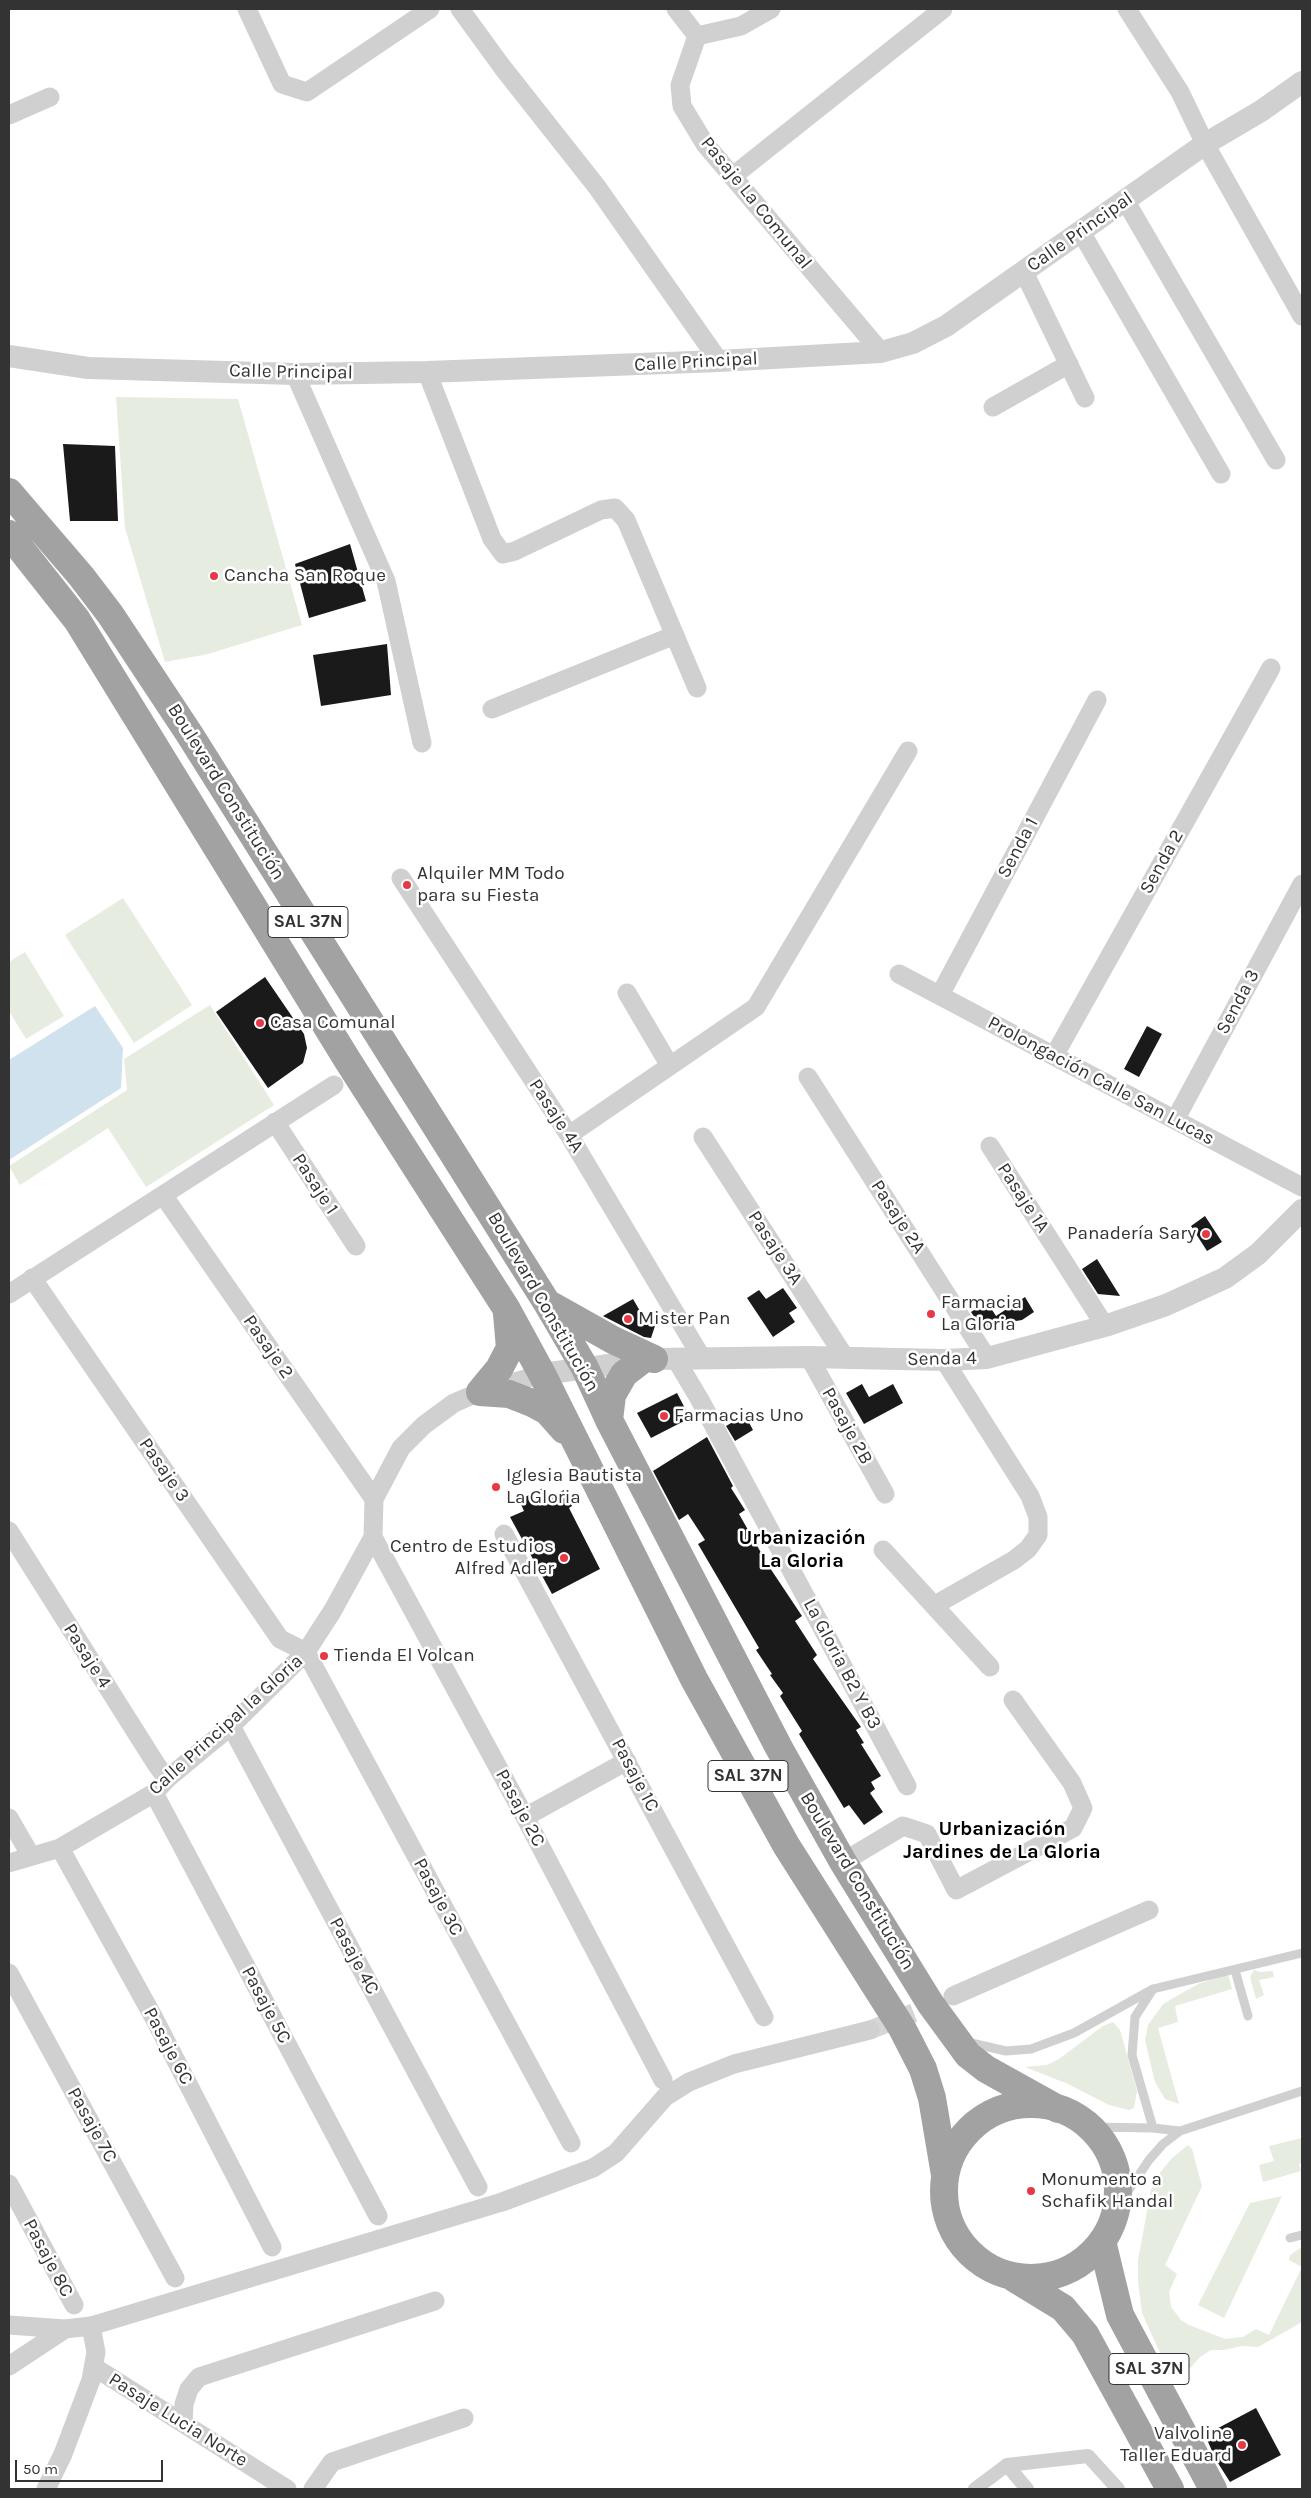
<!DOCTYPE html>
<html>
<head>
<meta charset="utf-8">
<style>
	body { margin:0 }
	#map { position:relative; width:1311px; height:2498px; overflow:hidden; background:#fff; font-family:Karla,sans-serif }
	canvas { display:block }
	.frame { position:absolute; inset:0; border:10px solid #333; pointer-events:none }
	.scale { position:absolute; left:15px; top:2460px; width:148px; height:22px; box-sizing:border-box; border:2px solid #333; border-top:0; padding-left:6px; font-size:15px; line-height:18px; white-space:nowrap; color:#333; -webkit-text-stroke:4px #fff; paint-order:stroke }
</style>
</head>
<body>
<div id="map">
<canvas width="1311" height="2498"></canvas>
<div class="frame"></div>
<div class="scale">50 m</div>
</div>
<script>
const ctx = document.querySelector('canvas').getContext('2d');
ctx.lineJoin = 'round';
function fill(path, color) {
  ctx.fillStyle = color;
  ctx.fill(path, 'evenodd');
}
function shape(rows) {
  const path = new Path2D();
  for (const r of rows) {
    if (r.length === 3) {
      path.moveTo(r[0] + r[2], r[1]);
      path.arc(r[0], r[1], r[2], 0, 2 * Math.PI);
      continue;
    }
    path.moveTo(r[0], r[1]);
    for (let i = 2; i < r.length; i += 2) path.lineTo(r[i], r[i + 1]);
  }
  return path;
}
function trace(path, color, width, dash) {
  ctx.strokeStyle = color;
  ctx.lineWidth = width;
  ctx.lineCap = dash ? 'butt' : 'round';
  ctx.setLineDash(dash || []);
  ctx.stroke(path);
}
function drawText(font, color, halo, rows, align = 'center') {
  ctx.font = font + ' Karla,sans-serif';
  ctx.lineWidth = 5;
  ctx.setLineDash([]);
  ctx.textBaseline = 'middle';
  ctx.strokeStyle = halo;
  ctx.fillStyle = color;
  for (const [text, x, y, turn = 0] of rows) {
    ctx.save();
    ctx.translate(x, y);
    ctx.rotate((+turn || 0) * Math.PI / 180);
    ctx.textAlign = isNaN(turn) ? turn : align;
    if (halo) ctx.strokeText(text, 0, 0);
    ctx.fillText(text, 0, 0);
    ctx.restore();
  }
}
const green = shape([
	[116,397,238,399,302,625,208,654,165,662,125,528],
	[123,898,192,1005,134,1043,65,935],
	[25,952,64,1016,26,1039,9,1011,9,962],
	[210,1005,274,1105,146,1187,108,1128,20,1185,9,1166,127,1090,124,1059],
	[1254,1970,1260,1972,1273,1971,1274,1977,1259,1980,1264,1995,1256,1999,1250,1977],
	[1228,1974,1232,1989,1175,2006,1178,2022,1158,2028,1179,2104,1165,2099,1155,2082,1148,2053,1145,2040,1148,2025,1163,2004,1198,1984],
	[1113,2022,1120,2030,1137,2091,1134,2108,1129,2110,1109,2105,1068,2084,1025,2067,1047,2065,1059,2059,1103,2026],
	[1302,2138,1302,2162,1299,2164,1301,2171,1263,2182,1259,2165,1274,2161,1269,2146],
	[1188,2145,1192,2149,1202,2186,1165,2265,1177,2274,1169,2292,1171,2307,1181,2320,1189,2325,1225,2339,1243,2337,1256,2329,1269,2335,1302,2267,1289,2260,1290,2255,1302,2247,1302,2322,1258,2347,1242,2346,1224,2350,1211,2350,1200,2357,1179,2381,1170,2375,1142,2313,1138,2281,1138,2260,1151,2190,1159,2174,1172,2158],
	[1282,2196,1224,2318,1198,2305,1250,2203]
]);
const water = shape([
	[95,1006,123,1048,121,1088,9,1160,9,1060]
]);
const building = shape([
	[63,444,115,446,118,521,70,521],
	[350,544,366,601,309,618,295,564],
	[387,644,391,695,321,706,313,655],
	[265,977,304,1034,307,1048,303,1063,268,1088,216,1012],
	[1147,1026,1162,1034,1139,1077,1124,1069],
	[1205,1216,1222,1242,1207,1251,1191,1226],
	[1097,1259,1120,1296,1098,1294,1082,1269],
	[783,1288,797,1308,789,1313,795,1322,773,1337,747,1298,759,1290,766,1299],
	[1025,1297,1034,1312,1022,1320,981,1327,971,1312,987,1302,996,1316],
	[633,1299,643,1316,659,1314,651,1338,644,1337,603,1316],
	[862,1384,869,1397,893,1384,903,1403,864,1424,846,1393],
	[677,1393,690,1418,651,1438,637,1413],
	[745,1415,753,1430,735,1441,726,1426],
	[707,1437,733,1486,731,1488,745,1510,739,1514,768,1565,802,1616,795,1621,817,1655,813,1659,861,1727,856,1730,864,1743,861,1744,881,1776,871,1782,875,1789,870,1793,883,1812,864,1825,849,1805,844,1808,799,1734,802,1731,780,1696,783,1693,770,1675,772,1674,756,1650,759,1648,698,1544,705,1540,688,1514,679,1520,653,1471],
	[543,1488,548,1498,564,1490,572,1506,569,1508,600,1569,552,1594,510,1517,524,1511,519,1500],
	[1256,2408,1281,2455,1230,2482,1216,2460,1205,2435]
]);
const minorTunnel = shape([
	[870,2030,941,2002]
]);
const service = shape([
	[1235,1970,1248,2016],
	[967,2042,1006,2051,1031,2049,1074,2033,1153,1989],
	[1090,2127,1153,2128,1180,2131],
	[1153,2128,1132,2055,1135,2017,1153,1989,1302,1953],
	[1116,2209,1149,2160,1163,2144,1180,2131,1302,2091],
	[1290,2238,1302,2235]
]);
const pedestrian = shape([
	[1007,2465,1027,2489],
	[975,2489,1007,2465,1088,2456,1118,2489]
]);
const minor = shape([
	[247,9,282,84,307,92,430,9],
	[460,9,503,68,597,187,719,361],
	[676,9,697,36],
	[1127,9,1180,92,1205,144,1302,316],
	[697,36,680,85,682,106,705,144,881,352],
	[697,36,741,26,771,9],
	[9,115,50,97],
	[733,176,943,9],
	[1125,200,1276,460],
	[1081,232,1221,474],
	[1024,272,1085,398],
	[427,372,492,539,503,554,515,551,601,510,615,508,626,520,697,688],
	[295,374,386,581,422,743],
	[993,407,1069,364],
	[492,709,675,635],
	[401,878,569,1135,702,1358],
	[899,974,1302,1187],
	[627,993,670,1066],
	[940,995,1097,700],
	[1054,1056,1271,668],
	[808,1077,987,1358],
	[1175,1120,1302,884],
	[275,1122,356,1246],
	[569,1135,756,1007,908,751],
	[703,1137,846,1359],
	[990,1146,1105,1326],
	[163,1195,374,1499],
	[32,1278,280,1639,306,1652,571,2143],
	[9,1294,334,1085],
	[809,1357,885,1494],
	[675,1358,700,1400,907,1786],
	[9,1531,156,1764,167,1779],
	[504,1534,764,2017],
	[373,1537,525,1817,663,2080],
	[883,1550,990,1667],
	[935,1605,1014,1560,1028,1549,1038,1535,1038,1517,1030,1496,944,1360],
	[231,1726,478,2187],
	[154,1793,378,2216],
	[525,1817,627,1761],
	[9,1818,31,1856],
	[60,1848,154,2018,272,2247],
	[843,1862,903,1826,927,1834,956,1890,1073,1828,1083,1808,1072,1783,1013,1700],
	[9,1863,60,1848,154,1793,167,1779,231,1726,306,1652,333,1610,373,1537,374,1499,401,1448,424,1425,454,1403,480,1392,542,1374],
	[9,1973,175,2278],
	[953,1996,1149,1910],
	[9,2184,74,2305],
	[9,2325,65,2329,91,2326,502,2202,593,2168,616,2153,665,2097,689,2082,734,2064,870,2030],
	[9,2366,65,2329],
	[94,2367,287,2489],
	[183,2423,184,2404,189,2389,199,2377,435,2301],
	[46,2489,63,2454,91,2380,96,2352,91,2326],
	[313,2489,332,2462,464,2418]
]);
const tertiary = shape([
	[9,356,88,368,295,374,427,372,719,361,881,352,913,343,946,326,1205,144,1261,111,1302,82],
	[542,1374,654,1359,809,1357,944,1360,987,1358,1105,1326,1166,1305,1225,1278,1258,1254,1302,1210]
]);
const trunk = shape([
	[9,492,81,576,110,614,190,735,547,1303,585,1368,609,1420,778,1746,843,1862,930,2003,968,2055,986,2069,1058,2109],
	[9,534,77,620,348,1061,506,1308,542,1374,694,1679,786,1845,902,2028,923,2069,932,2098,945,2175],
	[547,1303,613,1340,654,1359],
	[480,1392,509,1394,532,1403,547,1411,564,1430],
	[480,1392,499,1369,510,1348,507,1314],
	[609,1420,612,1395,624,1374,641,1361],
	[1031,2191,87],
	[1102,2241,1120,2315,1213,2489],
	[1014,2278,1063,2308,1085,2334,1170,2489]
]);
const markers = [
	[214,576,5,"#e63946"],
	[407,885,5,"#e63946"],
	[260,1023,5,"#e63946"],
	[1206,1234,5,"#e63946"],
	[931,1314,5,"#e63946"],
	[628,1319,5,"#e63946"],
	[664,1416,5,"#e63946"],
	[496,1487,5,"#e63946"],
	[564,1558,5,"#e63946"],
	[324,1656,5,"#e63946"],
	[1031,2191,5,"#e63946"],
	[1242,2445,5,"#e63946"]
];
const shields = [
	[308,922,80],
	[748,1776,80],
	[1149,2369,80]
];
const shieldNames = [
	["SAL 37N",308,922],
	["SAL 37N",748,1776],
	["SAL 37N",1149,2369]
];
const streetNames = [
	["Pasaje La Comunal",756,203,51],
	["Calle Principal",1080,232,-35],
	["Calle Principal",696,362,-3],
	["Calle Principal",291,372,1],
	["Boulevard Constitución",226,792,58],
	["Senda 1",1018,848,-62],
	["Senda 2",1162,862,-61],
	["Senda 3",1238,1002,-62],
	["Prolongación Calle San Lucas",1101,1081,28],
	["Pasaje 4A",556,1116,57],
	["Pasaje 1",315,1184,57],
	["Pasaje 1A",1023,1198,57],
	["Pasaje 2A",898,1217,57],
	["Pasaje 3A",775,1248,57],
	["Boulevard Constitución",543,1302,60],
	["Pasaje 2",268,1347,55],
	["Senda 4",942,1359,-1],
	["Pasaje 2B",847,1426,61],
	["Pasaje 3",164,1470,55],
	["Pasaje 4",87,1656,58],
	["La Gloria B2 Y B3",842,1664,62],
	["Calle Principal la Gloria",226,1725,-42],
	["Pasaje 1C",635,1775,62],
	["Pasaje 2C",520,1808,62],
	["Boulevard Constitución",857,1881,59],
	["Pasaje 3C",438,1897,62],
	["Pasaje 4C",354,1956,62],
	["Pasaje 5C",266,2005,62],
	["Pasaje 6C",168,2046,62],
	["Pasaje 7C",92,2125,61],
	["Pasaje 8C",48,2258,62],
	["Pasaje Lucia Norte",178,2420,32]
];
const poiNames = [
	["Cancha San Roque",224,576],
	["Alquiler MM Todo",417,874],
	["para su Fiesta",417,896],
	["Casa Comunal",270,1023],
	["Panadería Sary",1196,1234,"right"],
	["Farmacia",941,1303],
	["La Gloria",941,1325],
	["Mister Pan",638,1319],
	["Farmacias Uno",674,1416],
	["Iglesia Bautista",506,1476],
	["La Gloria",506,1498],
	["Centro de Estudios",554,1547,"right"],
	["Alfred Adler",554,1569,"right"],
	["Tienda El Volcan",334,1656],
	["Monumento a",1041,2180],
	["Schafik Handal",1041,2202],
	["Valvoline",1232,2434,"right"],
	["Taller Eduard",1232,2456,"right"]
];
const neighbourhoodNames = [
	["Urbanización",802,1538],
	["La Gloria",802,1561],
	["Urbanización",1002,1829],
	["Jardines de La Gloria",1002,1852]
];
fill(green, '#e6ecdf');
fill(water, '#cfe2ee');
fill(building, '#1a1a1a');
trace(minorTunnel, '#d6d6d6', 19, [19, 9]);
trace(service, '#d0d0d0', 9);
trace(pedestrian, '#d0d0d0', 14);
trace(minor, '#d0d0d0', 19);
trace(tertiary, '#d0d0d0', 22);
trace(trunk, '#a2a2a2', 28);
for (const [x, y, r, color] of markers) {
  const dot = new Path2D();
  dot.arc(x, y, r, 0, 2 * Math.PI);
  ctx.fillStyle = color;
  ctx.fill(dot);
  trace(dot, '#fff', 2);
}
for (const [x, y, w] of shields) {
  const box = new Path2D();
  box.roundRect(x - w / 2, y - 15.5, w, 31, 4);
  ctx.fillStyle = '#fff';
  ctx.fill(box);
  trace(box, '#333', 1);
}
drawText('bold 18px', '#333', null, shieldNames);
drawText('19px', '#333', '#fff', streetNames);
drawText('19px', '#333', '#fff', poiNames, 'left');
drawText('bold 20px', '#000', '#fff', neighbourhoodNames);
</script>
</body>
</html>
